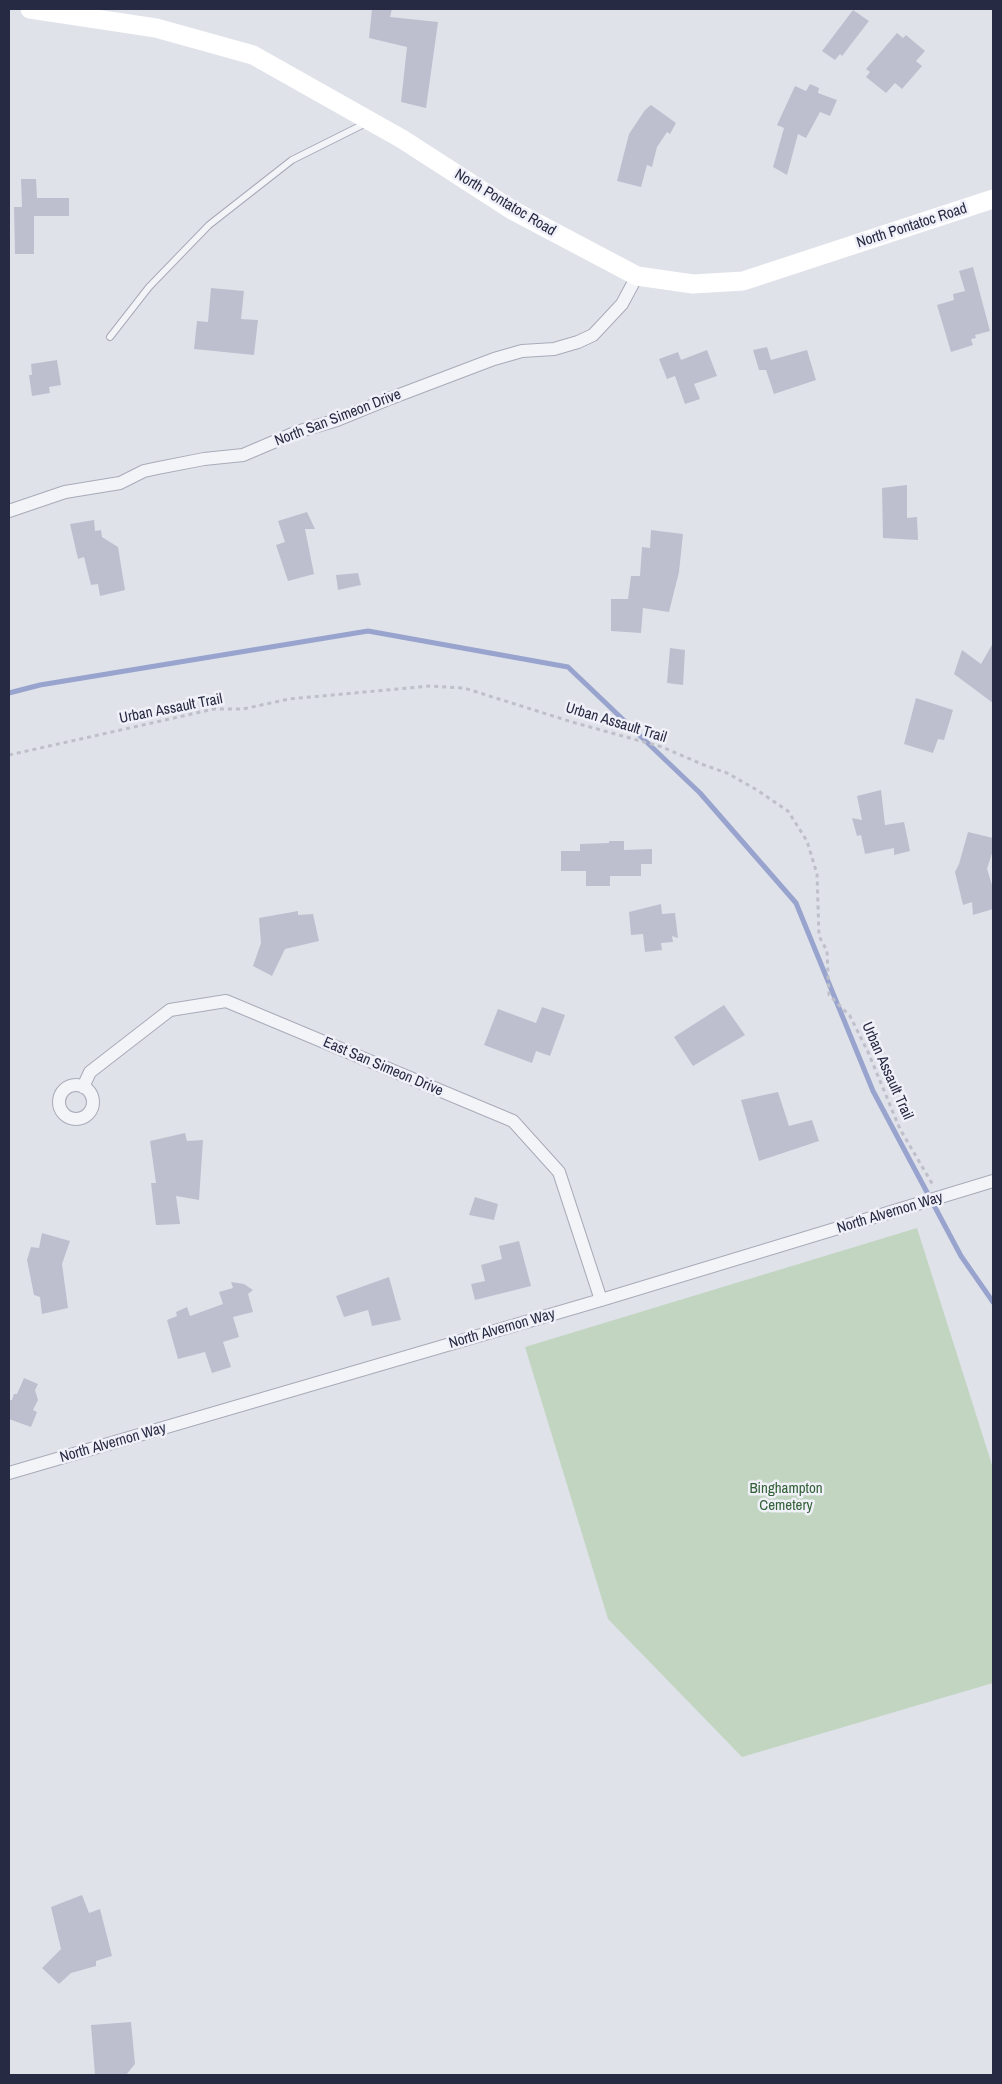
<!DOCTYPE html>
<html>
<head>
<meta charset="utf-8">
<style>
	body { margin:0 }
	#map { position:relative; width:1002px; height:2084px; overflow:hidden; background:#e0e2ea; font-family:"Archivo Narrow",sans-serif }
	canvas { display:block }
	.frame { position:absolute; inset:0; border:10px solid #272a43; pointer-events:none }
</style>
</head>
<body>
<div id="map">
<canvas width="1002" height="2084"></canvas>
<div class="frame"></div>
</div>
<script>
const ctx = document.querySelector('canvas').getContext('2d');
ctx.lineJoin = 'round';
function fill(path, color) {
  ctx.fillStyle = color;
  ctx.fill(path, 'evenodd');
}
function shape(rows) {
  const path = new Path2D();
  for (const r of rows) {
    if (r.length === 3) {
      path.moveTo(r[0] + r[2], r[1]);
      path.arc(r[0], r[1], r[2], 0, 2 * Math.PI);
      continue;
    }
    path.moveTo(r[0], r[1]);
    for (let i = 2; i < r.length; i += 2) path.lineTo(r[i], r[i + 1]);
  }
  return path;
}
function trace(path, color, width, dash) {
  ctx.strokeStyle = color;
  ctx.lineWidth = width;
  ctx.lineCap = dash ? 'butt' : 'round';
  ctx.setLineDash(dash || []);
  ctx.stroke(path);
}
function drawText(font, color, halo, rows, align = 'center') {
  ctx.font = font + ' "Archivo Narrow",sans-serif';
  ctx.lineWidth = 5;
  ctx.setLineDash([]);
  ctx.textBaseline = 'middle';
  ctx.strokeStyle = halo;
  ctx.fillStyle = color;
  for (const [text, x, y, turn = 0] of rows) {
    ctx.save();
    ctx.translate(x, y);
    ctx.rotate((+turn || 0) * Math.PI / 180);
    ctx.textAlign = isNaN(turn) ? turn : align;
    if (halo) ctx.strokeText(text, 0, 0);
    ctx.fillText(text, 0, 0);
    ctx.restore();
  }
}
const green = shape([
	[917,1228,993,1468,993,1683,742,1757,608,1619,525,1347]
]);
const stream = shape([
	[9,693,40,685,368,631,568,667,700,793,796,903,873,1091,961,1256,993,1302]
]);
const building = shape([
	[372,9,392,9,390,17,438,22,426,108,401,102,407,47,369,38],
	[853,10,869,21,842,56,840,54,835,60,822,51],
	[897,33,903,38,906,35,925,51,916,61,922,66,902,89,895,83,886,93,866,77,870,72,866,69],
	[810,84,819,88,818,93,837,100,830,116,820,112,806,138,798,134,787,175,773,167,784,128,777,125,795,86,806,91],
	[651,105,676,123,670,134,667,132,657,147,652,167,647,165,641,187,617,181,629,134,645,110],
	[21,179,36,179,37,198,69,198,69,216,34,216,34,254,15,254,14,207,22,207],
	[973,267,990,331,975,335,976,338,971,339,973,345,951,352,937,305,954,300,953,294,965,291,959,271],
	[211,288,244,291,241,319,258,320,254,355,194,349,197,321,208,322],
	[767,347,771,360,807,350,816,380,774,394,766,370,759,370,753,350],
	[707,350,717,376,694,384,700,399,685,404,675,376,667,379,659,359,678,352,681,360],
	[57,360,61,385,49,387,50,393,32,396,29,375,32,375,31,364],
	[907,485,907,518,917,517,918,540,883,538,882,488],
	[307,512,315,529,305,529,314,574,288,581,276,545,285,542,278,521],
	[94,520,95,531,101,530,102,537,118,547,125,590,100,596,98,584,91,585,84,557,78,559,70,524],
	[651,530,683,534,679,572,669,612,643,608,641,633,611,631,611,599,628,599,631,576,640,576,642,547,650,548],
	[358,573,361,585,338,590,336,575],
	[993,643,993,703,954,674,962,650,981,664],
	[670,648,685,650,683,685,667,683],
	[916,698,953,710,944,740,938,739,933,753,904,744],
	[881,790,885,825,904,822,910,851,894,855,894,848,865,854,861,835,857,836,852,818,862,820,857,796],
	[968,832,993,838,993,850,987,869,993,888,993,909,973,915,972,902,963,905,955,872,959,864],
	[609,841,624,841,624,850,652,849,652,864,641,864,641,876,610,876,610,886,586,886,586,871,561,871,561,851,580,851,580,844,609,843],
	[661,904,662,914,675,913,678,938,672,936,673,942,661,943,662,950,645,952,643,934,631,935,629,912],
	[298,911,298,915,313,914,319,941,285,949,272,976,253,966,261,943,259,918],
	[724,1005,745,1035,693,1066,674,1037],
	[542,1007,565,1015,550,1056,536,1051,532,1063,484,1045,498,1009,536,1023],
	[778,1092,789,1126,812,1120,819,1141,759,1161,741,1100],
	[185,1133,187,1141,203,1140,199,1200,176,1196,180,1224,156,1225,151,1183,156,1183,150,1141],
	[475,1197,498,1204,494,1220,469,1215],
	[42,1233,70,1241,62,1264,68,1308,42,1314,40,1297,34,1295,27,1260,31,1247,39,1248],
	[519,1241,531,1286,475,1300,471,1284,485,1281,481,1265,502,1259,499,1246],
	[389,1277,401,1320,372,1326,368,1310,344,1317,336,1296],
	[231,1282,244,1284,253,1290,248,1294,253,1312,233,1317,239,1337,223,1342,231,1367,212,1373,205,1352,178,1359,167,1320,177,1316,176,1312,187,1307,190,1316,223,1304,219,1292,233,1288],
	[24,1378,38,1384,35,1390,38,1400,33,1410,37,1412,31,1427,9,1419,9,1400,12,1400,14,1394,17,1394],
	[82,1895,89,1913,100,1909,112,1956,96,1961,96,1966,71,1973,59,1984,42,1968,61,1949,51,1907],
	[131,2022,135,2064,126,2075,95,2075,91,2025]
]);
const path = shape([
	[9,755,214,709,243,709,289,699,430,686,464,688,572,722,662,747,704,765,727,773,757,790,788,811,807,841,817,874,819,936,827,951,829,995,850,1016,868,1052,900,1129,933,1185]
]);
const lane = shape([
	[110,337,149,287,209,225,292,160,366,123]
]);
const street = shape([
	[9,511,65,492,120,483,144,471,158,468,204,459,243,455,297,432,337,420,386,400,494,359,522,351,554,349,578,342,593,335,622,304,637,276],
	[76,1102,17],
	[83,1087,90,1072,170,1010,226,1001,513,1121,559,1172,601,1300],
	[9,1473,601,1300,993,1181]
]);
const secondary = shape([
	[30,9,156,28,253,55,402,139,512,210,637,276,693,284,743,281,993,199]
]);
const streetNames = [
	["North Pontatoc Road",505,203,31],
	["North Pontatoc Road",912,226,-18],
	["North San Simeon Drive",338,418,-21],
	["Urban Assault Trail",171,709,-11],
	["Urban Assault Trail",616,723,17],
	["East San Simeon Drive",383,1067,23],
	["Urban Assault Trail",887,1071,66],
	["North Alvernon Way",890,1213,-17],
	["North Alvernon Way",502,1329,-16],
	["North Alvernon Way",113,1443,-16]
];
const parkNames = [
	["Binghampton",786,1489],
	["Cemetery",786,1506]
];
fill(green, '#c1d5c1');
trace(stream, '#98a4cd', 5);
fill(building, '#bdbfce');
trace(lane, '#a8abb8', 8);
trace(street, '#a8abb8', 14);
trace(path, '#bebfc9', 3, [4, 4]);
trace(lane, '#f3f4f8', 6);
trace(street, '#f3f4f8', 12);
trace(secondary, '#fff', 19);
drawText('15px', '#272a43', '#f0f1f8', streetNames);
drawText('15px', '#336037', '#f0f1f8', parkNames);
</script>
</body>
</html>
